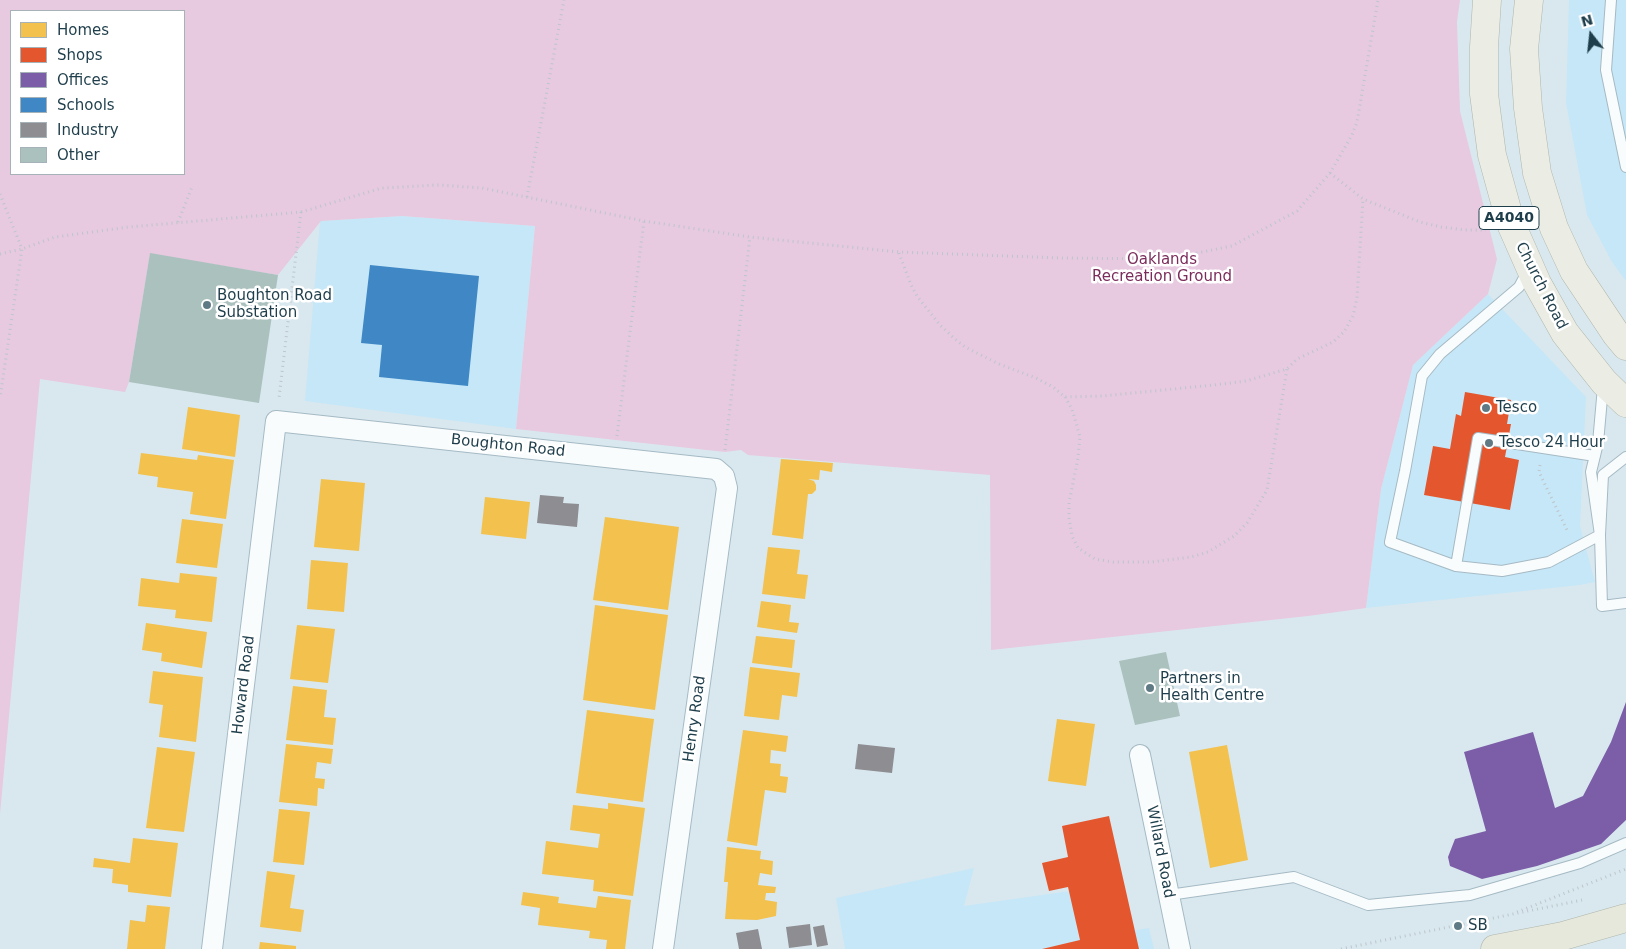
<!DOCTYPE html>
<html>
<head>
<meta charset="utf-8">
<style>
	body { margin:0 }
	#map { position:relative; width:1626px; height:949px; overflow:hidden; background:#d9e8ef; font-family:"DejaVu Sans",sans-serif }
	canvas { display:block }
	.legend { position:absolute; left:10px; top:10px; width:175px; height:165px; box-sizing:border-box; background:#fff; border:1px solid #a5b2b7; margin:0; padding:6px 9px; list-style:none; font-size:15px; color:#1e3e4b }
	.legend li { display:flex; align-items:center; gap:10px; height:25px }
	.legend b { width:25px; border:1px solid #a5b2b7 }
	.north { position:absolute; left:1566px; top:10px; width:50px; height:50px; -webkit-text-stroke:4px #fff; paint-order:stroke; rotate:344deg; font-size:14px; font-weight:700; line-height:20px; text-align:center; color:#1e3e4b }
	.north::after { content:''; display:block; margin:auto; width:18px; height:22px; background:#1e3e4b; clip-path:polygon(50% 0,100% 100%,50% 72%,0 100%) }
</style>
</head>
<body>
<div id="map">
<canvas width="1626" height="949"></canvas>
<ul class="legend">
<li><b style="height:14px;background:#f2c14e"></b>Homes</li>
<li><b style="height:14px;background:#e4572e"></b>Shops</li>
<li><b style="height:14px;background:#7b5ea7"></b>Offices</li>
<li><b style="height:14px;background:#3f88c5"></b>Schools</li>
<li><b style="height:14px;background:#8d8d92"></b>Industry</li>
<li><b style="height:14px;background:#abc1be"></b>Other</li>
</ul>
<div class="north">N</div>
</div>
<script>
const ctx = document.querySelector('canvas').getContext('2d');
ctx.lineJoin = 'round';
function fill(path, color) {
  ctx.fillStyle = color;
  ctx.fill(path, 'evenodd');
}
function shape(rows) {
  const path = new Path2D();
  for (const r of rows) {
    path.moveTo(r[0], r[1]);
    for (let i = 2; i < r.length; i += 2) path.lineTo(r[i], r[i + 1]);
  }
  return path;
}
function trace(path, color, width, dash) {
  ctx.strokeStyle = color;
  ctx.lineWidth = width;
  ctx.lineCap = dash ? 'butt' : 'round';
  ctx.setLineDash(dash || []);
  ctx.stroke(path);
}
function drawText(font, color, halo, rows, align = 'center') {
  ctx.font = font + ' "DejaVu Sans",sans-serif';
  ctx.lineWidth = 5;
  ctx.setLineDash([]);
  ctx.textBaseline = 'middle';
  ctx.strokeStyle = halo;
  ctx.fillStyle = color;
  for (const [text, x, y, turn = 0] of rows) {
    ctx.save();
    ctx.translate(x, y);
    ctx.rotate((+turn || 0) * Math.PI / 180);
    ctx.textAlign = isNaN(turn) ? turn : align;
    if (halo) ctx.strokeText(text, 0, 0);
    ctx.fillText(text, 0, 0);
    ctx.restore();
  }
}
const built = shape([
	[1569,0,1626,0,1626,281,1612,262,1587,215,1566,103],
	[402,216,535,226,516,429,305,401,320,221],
	[1488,294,1586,397,1580,526,1595,582,1580,585,1366,608,1381,489,1413,365],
	[974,868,964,906,1070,891,1079,939,1149,928,1154,949,845,949,836,898]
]);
const green = shape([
	[0,0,1460,0,1457,22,1460,111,1497,259,1488,294,1413,365,1381,489,1366,608,1308,616,991,650,990,475,748,455,741,450,725,452,516,429,535,226,402,216,321,221,278,275,150,254,129,382,125,392,40,379,0,814],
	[11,11,184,11,184,174,11,174]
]);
const homes = shape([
	[188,407,240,415,235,457,182,449],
	[141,453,197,460,198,455,234,460,226,519,190,514,193,492,157,487,158,477,138,474],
	[781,459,833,463,832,472,820,470,819,480,808,479,814,481,816,485,816,490,812,494,808,494,803,539,772,535],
	[321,479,365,483,359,551,314,547],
	[485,497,530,502,526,539,481,534],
	[605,517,679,527,668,610,593,600],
	[182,519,223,524,217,568,176,563],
	[768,547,800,550,797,574,808,575,805,599,762,594],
	[311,560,348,563,344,612,307,609],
	[180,573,217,577,212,622,175,618,176,610,138,606,141,578,179,583],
	[761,601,791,605,789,622,799,623,797,633,757,627],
	[595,605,668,615,655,710,583,700],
	[146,623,207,632,202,668,161,661,162,653,142,650],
	[297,625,335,629,328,683,290,679],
	[756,636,795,640,792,668,752,663],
	[750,667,800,673,797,697,782,695,779,720,744,716],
	[153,671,203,677,196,742,159,737,163,705,149,703],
	[293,686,327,690,324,717,336,718,333,745,286,740],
	[587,710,654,719,643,802,576,793],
	[1057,719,1095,724,1086,786,1048,781],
	[743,730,788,736,786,752,771,750,770,763,781,764,780,776,788,777,786,793,765,790,757,846,727,841],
	[286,744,333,749,331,764,317,762,315,778,325,779,324,789,318,788,317,806,279,802],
	[1227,745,1248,860,1210,868,1189,752],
	[157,747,195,752,184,832,146,828],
	[608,803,645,808,633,896,593,891,594,880,542,874,546,841,598,848,600,834,570,830,573,805,608,809],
	[279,809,310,812,304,865,273,862],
	[133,838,178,843,171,897,128,892,128,885,112,883,113,869,93,867,94,858,130,863],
	[727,847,761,851,760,859,773,861,772,875,760,873,758,885,776,887,775,893,766,893,765,900,777,902,776,916,757,920,725,919,728,882,724,882],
	[267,871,295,875,290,908,304,910,301,932,260,927],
	[523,892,559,897,558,903,596,908,598,896,631,900,625,949,606,949,607,940,589,938,590,931,538,925,540,908,521,905],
	[147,905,170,907,165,949,127,949,130,920,145,922],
	[260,942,296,946,296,949,259,949]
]);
const shops = shape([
	[1465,392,1511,400,1507,424,1511,424,1505,457,1519,460,1510,510,1424,495,1433,446,1450,449,1456,414,1461,416],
	[1109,816,1139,949,1042,949,1080,940,1068,887,1049,891,1042,863,1068,857,1062,826]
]);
const offices = shape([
	[1626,702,1626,820,1601,844,1537,866,1482,879,1450,866,1448,857,1455,839,1486,831,1464,752,1533,732,1555,808,1583,796,1611,742]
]);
const schools = shape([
	[370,265,479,276,468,386,379,377,382,345,361,343]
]);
const industry = shape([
	[540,495,564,497,563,503,579,504,577,527,537,523],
	[858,744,895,748,892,773,855,769],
	[810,924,812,945,789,948,786,927],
	[824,925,828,945,817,947,813,927],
	[758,929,762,949,739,949,736,933]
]);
const building = shape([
	[150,253,278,275,259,403,129,382],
	[1166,652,1180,716,1135,725,1119,661]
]);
const path = shape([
	[1330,173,1363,199,1420,222,1441,227,1465,230,1486,230],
	[0,194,22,249,0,398],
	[527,197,564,0],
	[301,212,382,188,439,185,482,188,644,221,750,237,899,252,1061,258,1167,259,1232,246,1297,211,1330,173,1352,135,1357,122,1378,0],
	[178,222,192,187],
	[899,253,911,285,917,296,940,325,955,339,965,347,999,364,1036,378,1053,387,1065,397,1102,396,1214,385,1246,381,1287,369,1297,359,1333,342,1344,332,1353,316,1357,298,1363,199],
	[0,254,22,249,55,237,129,227,301,212,279,398],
	[1065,397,1072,409,1080,437,1078,458,1069,503,1069,518,1072,536,1078,548,1095,559,1113,562,1152,562,1191,557,1208,552,1234,536,1247,523,1267,490,1287,369],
	[617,436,644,221],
	[725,450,750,237],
	[1540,465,1539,472,1568,532],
	[1517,912,1626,869],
	[1341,949,1582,900]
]);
const service = shape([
	[1611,0,1606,70,1626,167],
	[1527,272,1519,287,1440,354,1422,376,1405,471,1390,542,1456,566,1502,571,1549,562,1600,535,1602,606,1626,603],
	[1603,387,1598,443,1591,472,1600,535,1603,475,1626,457],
	[1456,566,1478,438,1595,456],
	[1169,895,1294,877,1368,905,1470,895,1580,863,1626,843]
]);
const minor = shape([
	[1140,755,1180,949],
	[212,949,276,421,716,469,724,476,727,488,663,949]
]);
const primary = shape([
	[1487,0,1484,47,1484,94,1492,155,1511,224,1537,283,1565,333,1604,382,1626,403],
	[1529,0,1524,49,1528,108,1537,173,1554,228,1574,271,1616,334,1626,346]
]);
const trunk = shape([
	[1495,949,1563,936,1626,918]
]);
const markers = [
	[207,305,5,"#5f7a84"],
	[1486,408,5,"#5f7a84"],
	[1489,443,5,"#5f7a84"],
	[1150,688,5,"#5f7a84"],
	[1458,926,5,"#5f7a84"]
];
const shields = [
	[1509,218,60]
];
const shieldNames = [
	["A4040",1509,218]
];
const parkNames = [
	["Oaklands",1162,260],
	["Recreation Ground",1162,277]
];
const streetNames = [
	["Church Road",1541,286,63],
	["Boughton Road",508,446,6],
	["Howard Road",244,685,-83],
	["Henry Road",695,719,-82],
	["Willard Road",1160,852,79]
];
const poiNames = [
	["Boughton Road",217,296],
	["Substation",217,313],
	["Tesco",1496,408],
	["Tesco 24 Hour",1499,443],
	["Partners in",1160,679],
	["Health Centre",1160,696],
	["SB",1468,926]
];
fill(built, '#c6e7f7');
fill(green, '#e7c9e0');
fill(homes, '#f2c14e');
fill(shops, '#e4572e');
fill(offices, '#7b5ea7');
fill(schools, '#3f88c5');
fill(industry, '#8d8d92');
fill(building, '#abc1be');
trace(service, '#a5bac4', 12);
trace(minor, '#a5bac4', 22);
trace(primary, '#aeb5aa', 29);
trace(trunk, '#aeb5aa', 29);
trace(path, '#bdc6ca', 3, [1, 4]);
trace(service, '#f9fcfd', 10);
trace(minor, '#f9fcfd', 20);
trace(primary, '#ebece4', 28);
trace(trunk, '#e6e8dc', 28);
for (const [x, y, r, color] of markers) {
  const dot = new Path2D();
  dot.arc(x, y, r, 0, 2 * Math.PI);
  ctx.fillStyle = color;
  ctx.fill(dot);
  trace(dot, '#fff', 2);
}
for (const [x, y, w] of shields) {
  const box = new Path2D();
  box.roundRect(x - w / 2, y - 11.5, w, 23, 4);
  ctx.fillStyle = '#fff';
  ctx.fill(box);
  trace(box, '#1e3e4b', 1);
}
drawText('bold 14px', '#1e3e4b', null, shieldNames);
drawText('15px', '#7b2c5b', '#fff', parkNames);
drawText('15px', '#1e3e4b', '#fff', streetNames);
drawText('15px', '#1e3e4b', '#fff', poiNames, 'left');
</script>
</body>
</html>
